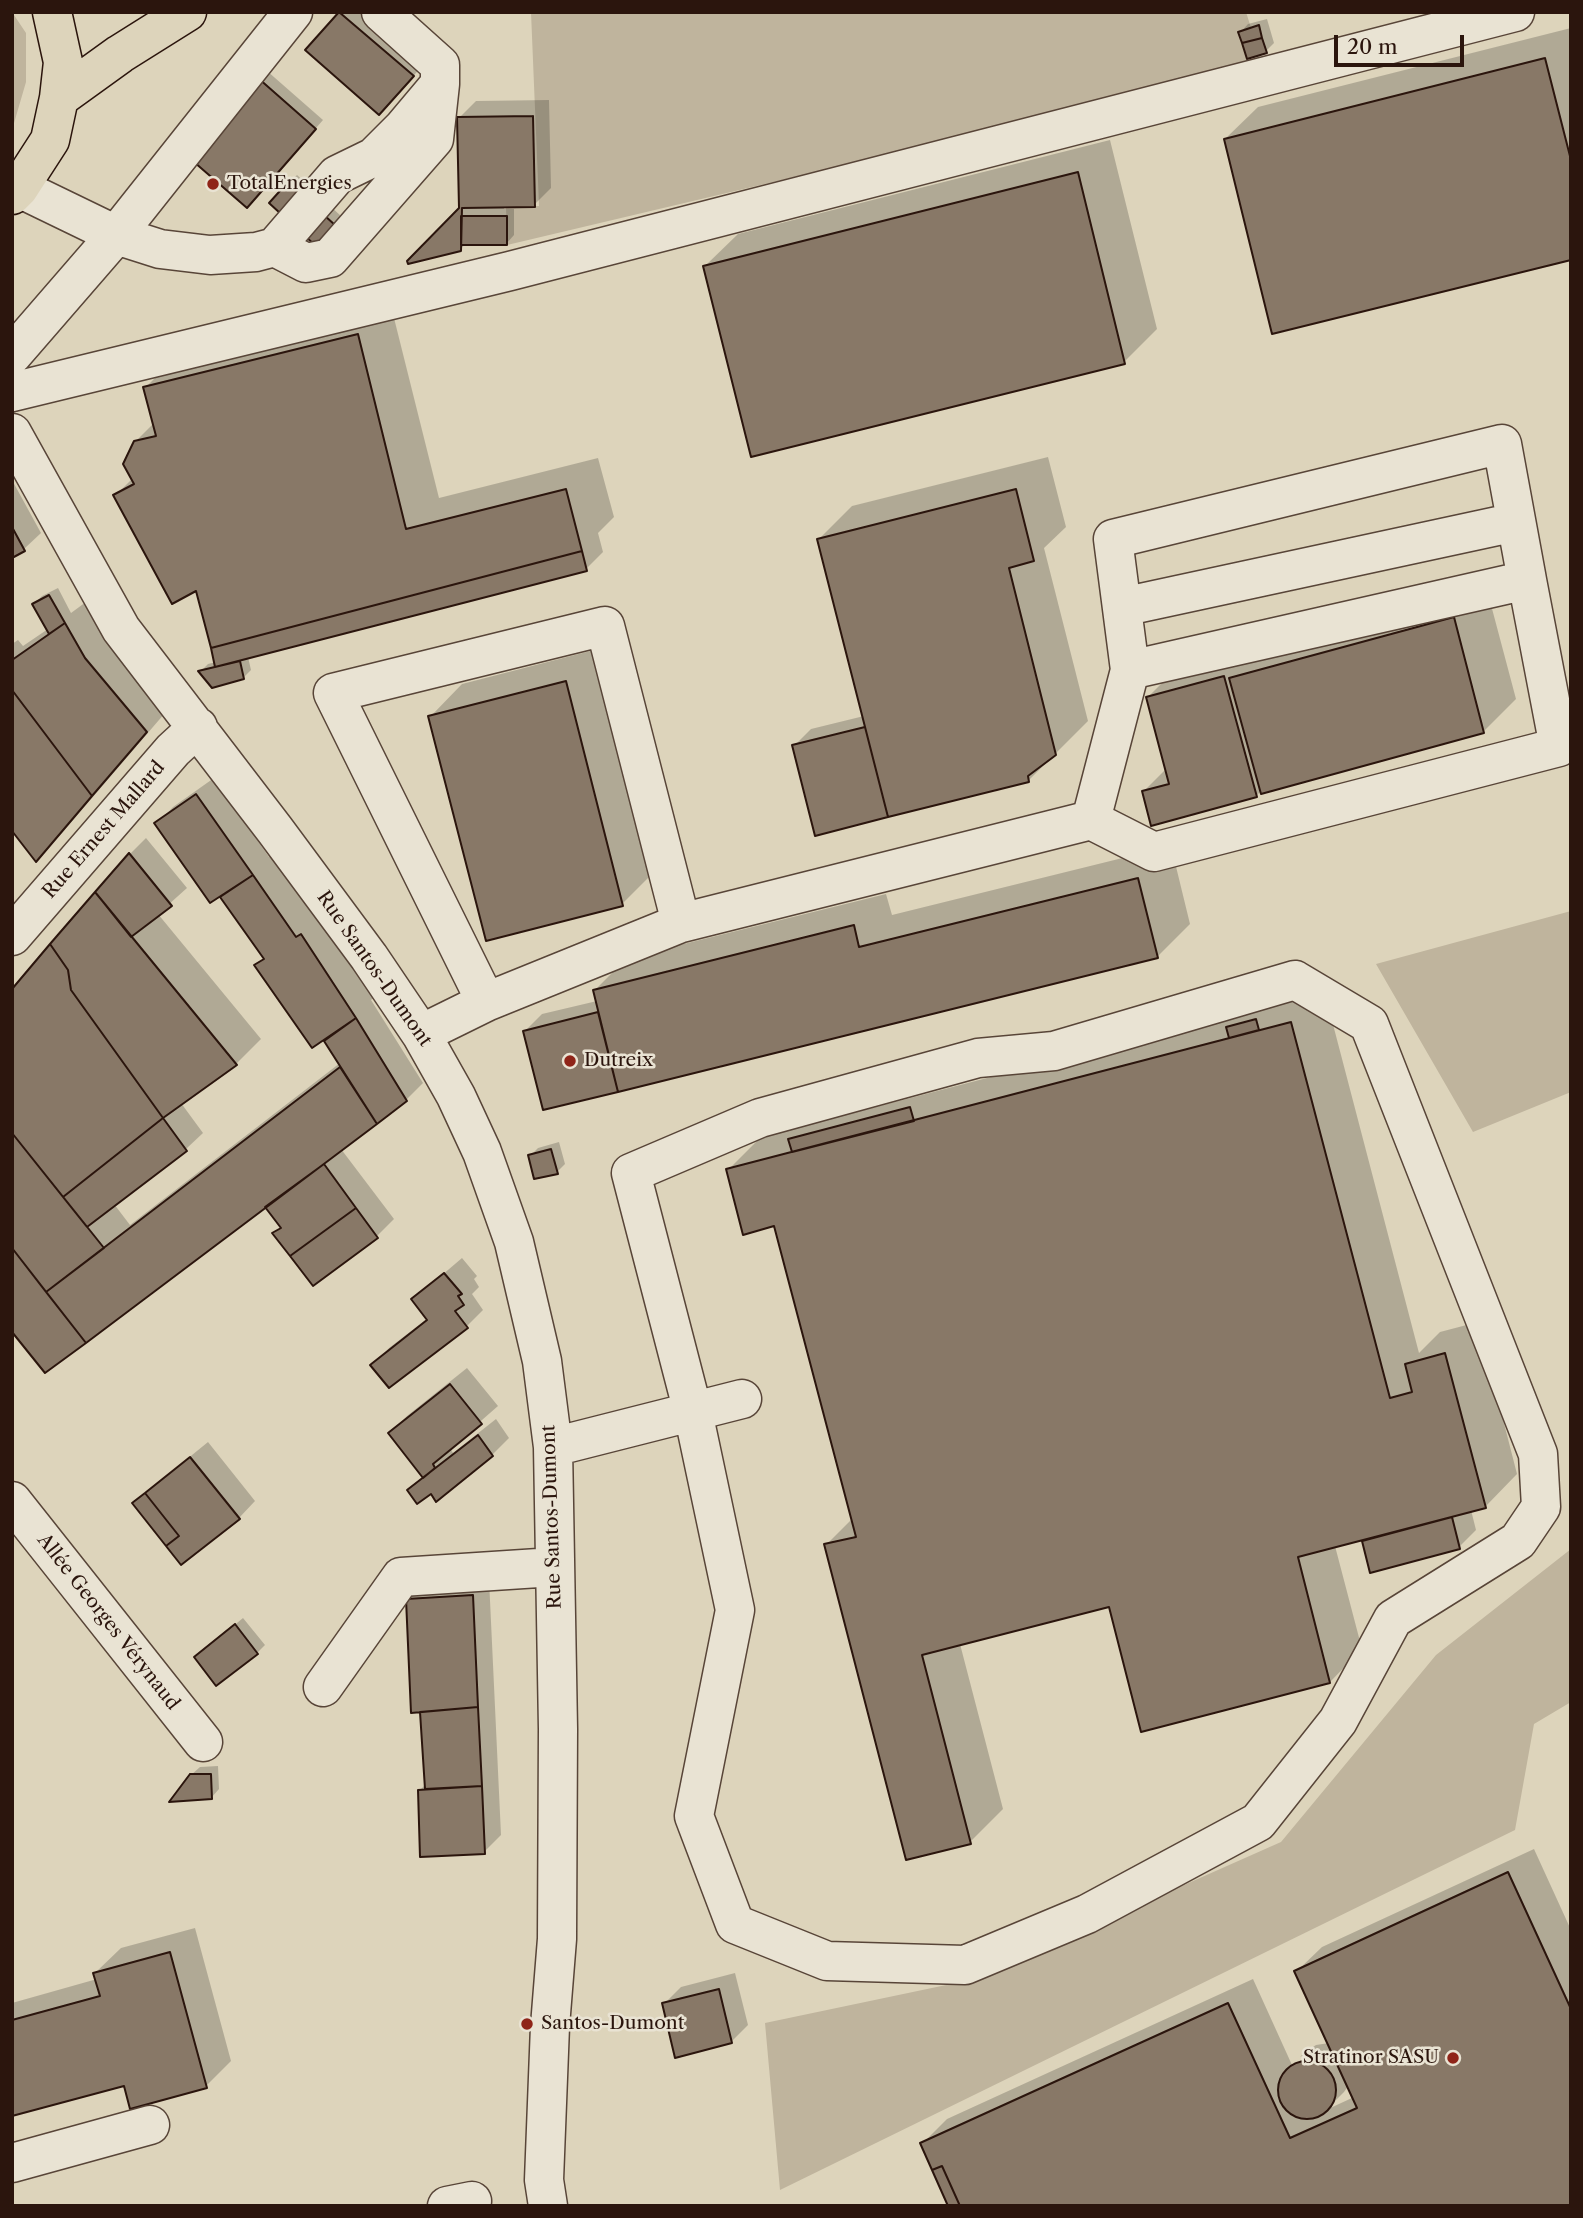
<!DOCTYPE html>
<html>
<head>
<meta charset="utf-8">
<style>
	body { margin:0 }
	#map { position:relative; width:1583px; height:2218px; overflow:hidden; background:#ddd4bb; font-family:"Libre Caslon Text",serif }
	canvas { display:block }
	.frame { position:absolute; inset:0; border:14px solid #2b150d; pointer-events:none }
	.scale { position:absolute; left:1334px; top:35px; width:130px; height:32px; box-sizing:border-box; border:4px solid #2b150d; border-top:0; padding-left:9px; font-size:21px; line-height:24px; white-space:nowrap; color:#2b150d; -webkit-text-stroke:5px #e9e3d3; paint-order:stroke }
</style>
</head>
<body>
<div id="map">
<canvas width="1583" height="2218"></canvas>
<div class="frame"></div>
<div class="scale">20 m</div>
</div>
<script>
const ctx = document.querySelector('canvas').getContext('2d');
ctx.lineJoin = 'round';
function fill(path, color) {
  ctx.fillStyle = color;
  ctx.fill(path, 'evenodd');
}
function shape(rows) {
  const path = new Path2D();
  for (const r of rows) {
    if (r.length === 3) {
      path.moveTo(r[0] + r[2], r[1]);
      path.arc(r[0], r[1], r[2], 0, 2 * Math.PI);
      continue;
    }
    path.moveTo(r[0], r[1]);
    for (let i = 2; i < r.length; i += 2) path.lineTo(r[i], r[i + 1]);
  }
  return path;
}
function trace(path, color, width, dash) {
  ctx.strokeStyle = color;
  ctx.lineWidth = width;
  ctx.lineCap = dash ? 'butt' : 'round';
  ctx.setLineDash(dash || []);
  ctx.stroke(path);
}
function drawText(font, color, halo, rows, align = 'center') {
  ctx.font = font + ' "Libre Caslon Text",serif';
  ctx.lineWidth = 5;
  ctx.setLineDash([]);
  ctx.textBaseline = 'middle';
  ctx.strokeStyle = halo;
  ctx.fillStyle = color;
  for (const [text, x, y, turn = 0] of rows) {
    ctx.save();
    ctx.translate(x, y);
    ctx.rotate((+turn || 0) * Math.PI / 180);
    ctx.textAlign = isNaN(turn) ? turn : align;
    if (halo) ctx.strokeText(text, 0, 0);
    ctx.fillText(text, 0, 0);
    ctx.restore();
  }
}
const green = shape([
	[12,12,26,33,26,82,12,130],
	[531,12,1246,12,1263,66,507,245,506,207,539,206],
	[1571,911,1571,1092,1473,1132,1376,964],
	[1571,1549,1571,1702,1534,1724,1515,1830,780,2190,765,2023,970,1980,1281,1842,1436,1655]
]);
const shadow = shape([
	[342,12,377,12,429,58,396,96,307,50],
	[1267,19,1274,43,1266,51,1248,57,1240,33,1248,24],
	[1571,28,1571,258,1225,139,1258,107],
	[250,56,323,120,255,198],
	[549,100,551,188,534,205,504,205,504,209,514,209,514,235,506,244,466,243,460,250,459,118,476,101],
	[1110,140,1157,329,1124,362,705,266,738,234],
	[297,175,342,217,325,236,289,183],
	[390,302,439,498,598,458,614,517,598,533,603,552,586,569,248,657,251,670,243,678,201,671,208,664,216,662,197,589,115,496,133,478,135,442,154,423,145,388,178,355],
	[1048,457,1066,527,1044,548,1088,721,1029,780,816,834,794,746,811,729,864,716,819,539,852,506],
	[12,480,41,533,24,549,12,556],
	[1486,586,1516,699,1483,732,1262,790,1256,796,1144,791,1167,768,1148,697,1173,672],
	[58,588,71,613,90,599,171,706,61,834,36,859,12,828,12,644,18,640,23,646,48,629,34,604,42,596],
	[598,649,655,871,622,904,430,717,462,684],
	[214,778,269,857,279,851,380,992,371,1000,423,1083,406,1100,341,1149,394,1219,377,1236,314,1284,275,1233,282,1226,266,1205,45,1371,130,854,146,838,187,888,158,914,261,1039,236,1064,181,1103,203,1133,186,1149,114,1204,130,1225,340,1063,326,1041,332,1034,331,1033,256,965,265,957,222,897,229,891,157,824,173,807],
	[1171,846,1190,924,1157,957,544,1108,525,1031,542,1014,597,1001,595,990,627,958,886,894,892,915],
	[1324,990,1419,1353,1440,1332,1478,1322,1517,1474,1485,1507,1471,1510,1476,1530,1459,1547,1364,1541,1368,1537,1335,1546,1362,1649,1330,1682,1110,1605,960,1644,1003,1809,970,1842,826,1545,853,1518,776,1224,728,1170,761,1137],
	[559,1142,565,1164,557,1172,530,1156,538,1148],
	[462,1258,477,1276,474,1279,479,1287,472,1294,483,1310,467,1326,373,1365,389,1348,428,1318,414,1299],
	[467,1368,498,1406,450,1448,453,1453,496,1419,509,1438,492,1455,437,1499,431,1491,409,1490,424,1476,390,1433,407,1416],
	[208,1442,255,1501,239,1518,143,1495],
	[489,1579,501,1835,484,1852,419,1791,426,1784,422,1710,408,1599,425,1582],
	[243,1618,265,1645,257,1653,196,1657],
	[218,1766,219,1789,211,1798,191,1775,200,1767],
	[1534,1849,1571,1930,1571,2206,922,2144,947,2119,1253,1979,1292,2065,1295,2062,1295,2065,1306,2057,1304,2055,1300,2057,1304,2053,1316,2045,1329,2043,1296,1972,1322,1947],
	[1349,2085,1354,2097,1326,2110,1344,2092],
	[195,1928,231,2061,206,2086,125,2084,12,2114,12,2003,97,1979,95,1973,121,1948],
	[735,1973,748,2025,731,2042,664,2004,681,1987]
]);
const building = shape([
	[339,12,414,76,379,115,305,50,339,12],
	[1259,25,1262,38,1242,43,1238,32,1259,25],
	[1262,38,1267,53,1247,59,1242,43,1262,38],
	[1545,58,1571,160,1571,260,1272,334,1224,139,1545,58],
	[241,63,316,129,247,208,171,142,241,63],
	[533,116,535,207,462,208,461,251,408,264,407,261,459,208,457,117,533,116],
	[1078,172,1125,364,751,457,703,266,1078,172],
	[288,182,336,226,317,247,269,203,288,182],
	[461,216,507,216,507,245,461,245,461,216],
	[358,334,406,529,566,489,582,551,211,648,196,591,172,604,113,495,134,484,123,464,134,441,156,436,143,387,358,334],
	[1016,489,1034,561,1009,568,1056,755,1028,776,1029,782,888,817,817,539,1016,489],
	[12,527,25,551,12,558,12,527],
	[582,551,587,571,215,667,211,648,582,551],
	[49,595,65,623,49,634,32,604,49,595],
	[1454,617,1484,733,1261,794,1229,678,1454,617],
	[65,623,85,658,147,732,92,796,12,690,12,660,65,623],
	[240,661,244,679,212,688,198,671,240,661],
	[1224,676,1257,797,1151,826,1142,791,1169,784,1146,697,1224,676],
	[566,681,623,906,486,941,428,716,566,681],
	[12,690,92,796,36,862,12,831,12,690],
	[865,727,888,817,815,836,792,745,865,727],
	[196,794,253,875,210,903,154,823,196,794],
	[129,853,172,906,131,937,95,892,129,853],
	[253,875,296,937,301,934,356,1018,312,1048,254,965,264,959,220,897,253,875],
	[1138,878,1158,958,618,1092,593,990,854,925,859,947,1138,878],
	[95,892,237,1065,163,1118,71,990,68,970,50,944,95,892],
	[50,944,68,970,71,990,163,1118,63,1197,12,1133,12,989,50,944],
	[598,1012,618,1092,543,1110,523,1031,598,1012],
	[356,1018,407,1101,377,1124,324,1041,356,1018],
	[1256,1019,1259,1030,1229,1038,1226,1027,1256,1019],
	[1291,1022,1390,1398,1412,1392,1405,1364,1445,1353,1486,1508,1298,1557,1330,1683,1141,1732,1109,1607,922,1655,971,1844,906,1860,824,1544,856,1537,774,1226,743,1235,726,1169,1291,1022],
	[340,1067,377,1124,86,1343,46,1292,340,1067],
	[910,1107,914,1121,792,1152,788,1139,910,1107],
	[163,1118,187,1151,87,1227,63,1197,163,1118],
	[12,1133,104,1248,46,1292,12,1248,12,1133],
	[551,1149,558,1174,534,1179,528,1155,551,1149],
	[324,1164,356,1208,290,1256,272,1233,281,1228,265,1207,324,1164],
	[356,1208,378,1238,313,1286,290,1256,356,1208],
	[12,1248,86,1343,45,1373,12,1332,12,1248],
	[444,1273,462,1294,458,1296,464,1305,455,1311,468,1328,389,1388,370,1365,427,1320,411,1299,444,1273],
	[450,1384,482,1424,433,1464,435,1468,423,1478,388,1433,450,1384],
	[478,1435,493,1456,436,1502,431,1494,417,1504,407,1490,478,1435],
	[190,1457,240,1519,181,1565,166,1546,179,1536,145,1493,190,1457],
	[145,1493,179,1536,166,1546,132,1503,145,1493],
	[1452,1517,1460,1549,1370,1573,1362,1541,1452,1517],
	[473,1595,478,1707,411,1713,406,1599,473,1595],
	[235,1624,258,1654,216,1686,194,1657,235,1624],
	[478,1707,482,1786,425,1789,420,1712,478,1707],
	[190,1774,211,1774,212,1799,169,1802,190,1774],
	[482,1786,485,1854,420,1857,418,1790,482,1786],
	[1508,1872,1571,2009,1571,2206,960,2206,942,2166,932,2170,920,2143,1228,2003,1290,2138,1357,2108,1294,1971,1508,1872],
	[170,1952,207,2088,130,2109,124,2086,12,2116,12,2020,100,1996,93,1973,170,1952],
	[719,1989,732,2043,675,2058,662,2003,719,1989],
	[1307,2090,29],
	[942,2166,960,2206,948,2206,932,2170,942,2166]
]);
const minor = shape([
	[19,188,116,235,293,12],
	[275,247,306,263,330,258,434,139,440,84],
	[12,355,116,235,160,249,210,255,256,252,275,247,337,175,374,157,403,128,440,84,440,65,381,12],
	[12,392,510,271,1515,12],
	[12,433,121,629,275,830,369,957,421,1034,456,1096,482,1152,514,1242,542,1361,553,1447,558,1729,557,1939,550,2026,544,2180,548,2206],
	[1122,607,1516,522],
	[1091,820,1154,852,1559,747,1527,580],
	[12,936,173,750,198,727],
	[1295,980,1369,1024,1538,1454,1541,1507,1518,1541,1393,1619,1338,1721,1258,1822,1087,1914,965,1965,827,1961,735,1924,694,1816,735,1610,693,1412,631,1173,760,1118,978,1058,1054,1051,1295,980],
	[486,1002,333,693,605,626,681,923],
	[421,1034,486,1002,681,923,1091,820,1130,670,1113,539,1502,444,1527,580,1130,670],
	[553,1447,742,1399],
	[12,1501,203,1742],
	[323,1687,401,1577,554,1567],
	[12,2163,150,2125],
	[447,2206,472,2201]
]);
const major = shape([
	[59,98,120,54,187,12],
	[12,195,19,188,50,140,59,98,63,62,52,12]
]);
const markers = [
	[213,184,7,"#8f2418"],
	[570,1061,7,"#8f2418"],
	[527,2024,7,"#8f2418"],
	[1453,2058,7,"#8f2418"]
];
const poiNames = [
	["TotalEnergies",227,184],
	["Dutreix",584,1061],
	["Santos-Dumont",541,2024],
	["Stratinor SASU",1439,2058,"right"]
];
const streetNames = [
	["Rue Ernest Mallard",104,830,-49],
	["Rue Santos-Dumont",374,969,55],
	["Rue Santos-Dumont",552,1517,-92],
	["Allée Georges Vérynaud",108,1622,52]
];
fill(green, '#bfb49d');
fill(shadow, '#0003');
fill(building, '#887867');
trace(building, '#2b150d', 2);
trace(minor, '#584538', 41);
trace(major, '#2b150d', 41);
trace(minor, '#e9e3d3', 38);
trace(major, '#ddd4bb', 38);
for (const [x, y, r, color] of markers) {
  const dot = new Path2D();
  dot.arc(x, y, r, 0, 2 * Math.PI);
  ctx.fillStyle = color;
  ctx.fill(dot);
  trace(dot, '#e9e3d3', 2.5);
}
drawText('19px', '#2b150d', '#e9e3d3', poiNames, 'left');
drawText('19px', '#2b150d', '#e9e3d3', streetNames);
</script>
</body>
</html>
